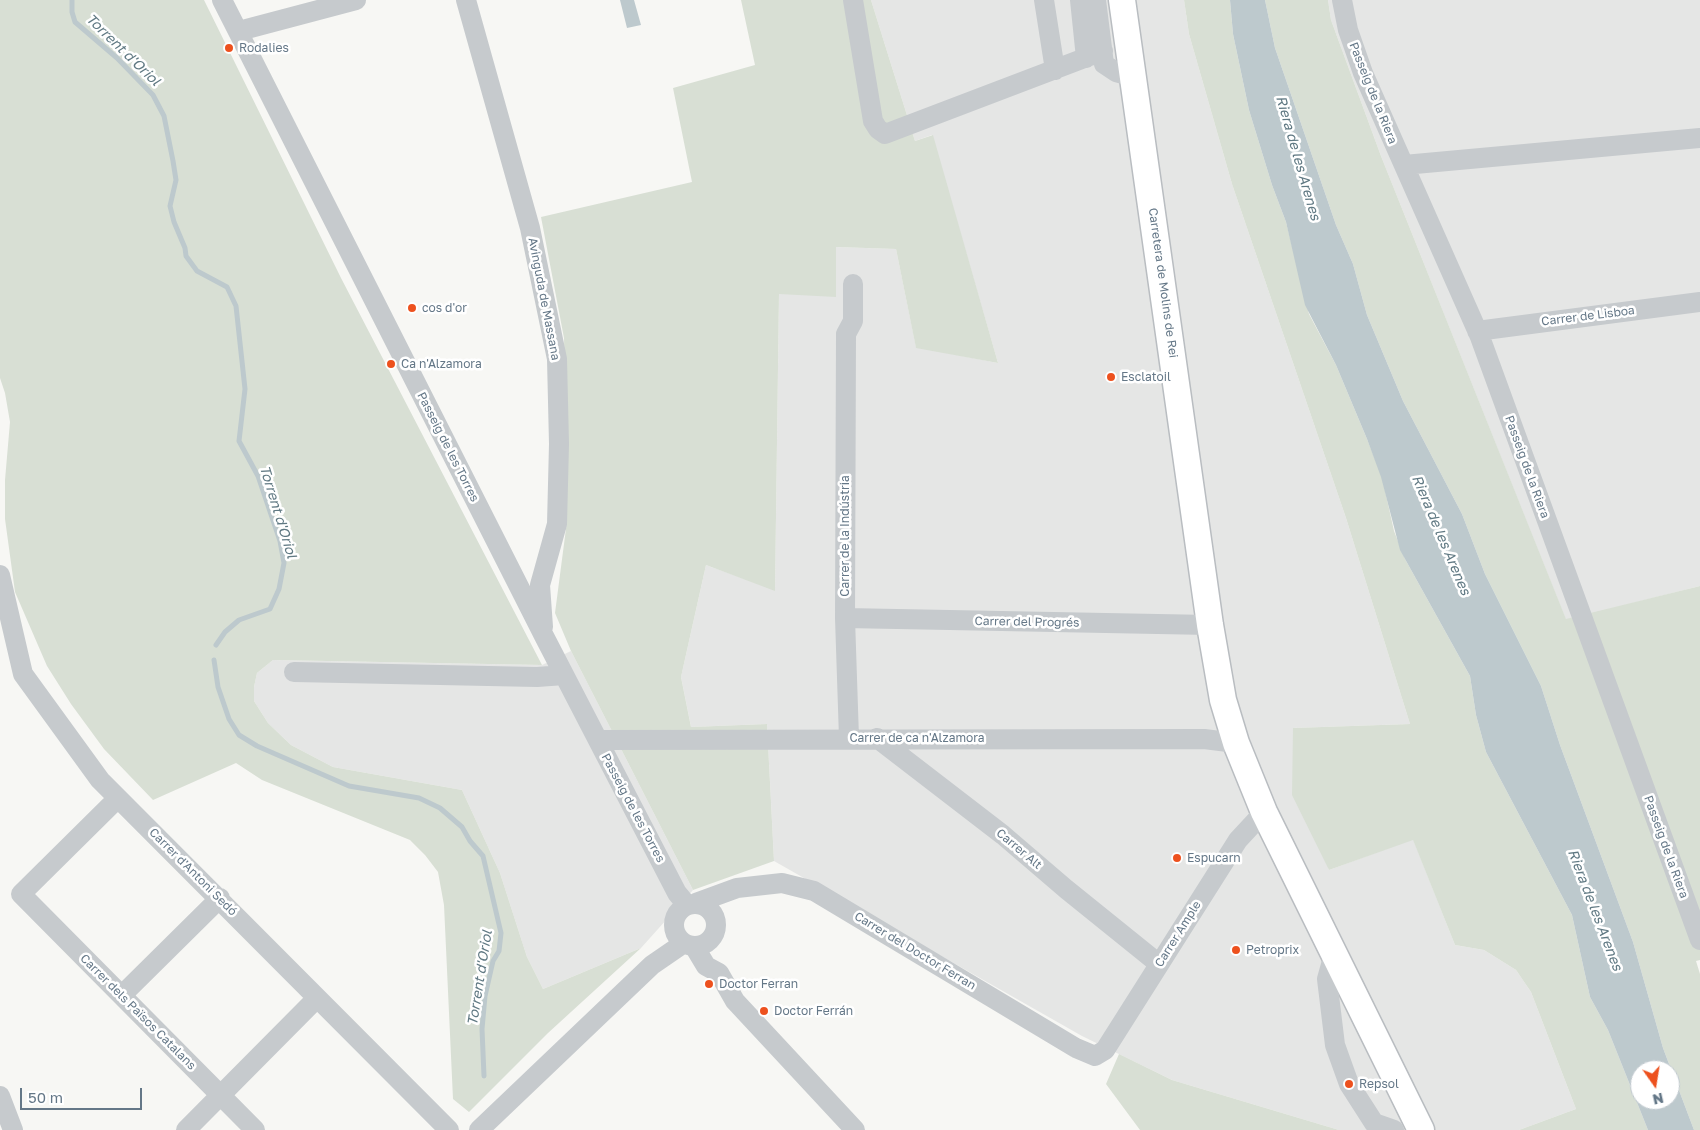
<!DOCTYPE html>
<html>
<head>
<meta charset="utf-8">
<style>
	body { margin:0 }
	#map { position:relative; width:1700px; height:1130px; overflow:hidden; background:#f7f7f4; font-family:"Golos Text",sans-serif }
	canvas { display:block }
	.north { position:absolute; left:1630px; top:1060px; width:50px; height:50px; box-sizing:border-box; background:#fff; border:1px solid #c1c9cf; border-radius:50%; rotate:167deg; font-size:14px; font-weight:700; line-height:20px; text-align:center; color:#647787 }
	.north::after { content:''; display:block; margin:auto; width:18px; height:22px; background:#ed511e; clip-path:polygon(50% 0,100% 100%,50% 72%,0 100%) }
	.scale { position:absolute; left:20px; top:1088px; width:122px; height:22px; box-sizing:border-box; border:2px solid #647787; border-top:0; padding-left:6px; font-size:15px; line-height:18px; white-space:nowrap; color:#647787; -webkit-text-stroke:4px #fff; paint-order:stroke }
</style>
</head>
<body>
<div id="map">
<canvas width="1700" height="1130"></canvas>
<div class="north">N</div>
<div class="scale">50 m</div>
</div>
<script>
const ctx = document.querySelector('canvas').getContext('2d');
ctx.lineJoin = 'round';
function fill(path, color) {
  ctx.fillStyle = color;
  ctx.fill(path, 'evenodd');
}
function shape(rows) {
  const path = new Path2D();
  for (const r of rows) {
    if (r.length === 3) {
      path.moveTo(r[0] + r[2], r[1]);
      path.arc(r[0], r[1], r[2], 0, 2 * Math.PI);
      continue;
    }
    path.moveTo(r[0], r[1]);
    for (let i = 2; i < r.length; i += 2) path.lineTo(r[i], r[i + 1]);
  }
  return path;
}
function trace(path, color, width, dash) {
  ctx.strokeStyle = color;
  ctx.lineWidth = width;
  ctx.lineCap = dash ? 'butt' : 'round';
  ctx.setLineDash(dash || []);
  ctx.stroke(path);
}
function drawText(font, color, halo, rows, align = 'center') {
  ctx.font = font + ' "Golos Text",sans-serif';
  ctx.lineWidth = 5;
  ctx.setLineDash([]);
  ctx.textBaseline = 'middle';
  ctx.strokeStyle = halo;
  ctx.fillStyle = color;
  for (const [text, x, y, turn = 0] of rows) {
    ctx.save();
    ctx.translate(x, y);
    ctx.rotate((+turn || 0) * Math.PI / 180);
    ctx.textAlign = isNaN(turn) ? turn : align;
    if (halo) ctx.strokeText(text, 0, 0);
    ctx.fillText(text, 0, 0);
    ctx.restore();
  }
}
const built = shape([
	[871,0,1184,0,1189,34,1232,184,1346,518,1410,724,1293,728,1329,870,1413,839,1455,945,1484,950,1516,970,1531,992,1576,1109,1519,1130,1339,1130,1172,1080,1082,1036,774,861,767,724,691,727,681,677,706,565,775,590,779,294,836,247,896,249,916,347,998,363,932,135,915,141],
	[1328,0,1700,0,1700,586,1566,620,1381,156,1331,20],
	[571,651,693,890,641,948,543,989,527,957,500,873,462,790,333,767,291,745,268,723,254,701,254,687,257,673,273,660,542,665]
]);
const green = shape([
	[0,0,204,0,341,278,542,665,273,660,257,673,254,687,254,701,268,723,291,745,333,767,462,790,500,873,527,957,543,989,641,948,548,1033,469,1112,453,1099,444,905,438,872,425,855,410,840,262,780,236,763,153,800,104,749,71,704,47,666,15,592,5,519,5,480,10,422,5,393,0,378],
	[741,0,871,0,915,141,933,135,998,363,916,348,896,249,836,247,836,297,779,294,775,591,706,565,681,677,691,727,767,724,774,861,693,890,571,651,555,613,567,521,564,338,541,217,692,182,673,88,755,65],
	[1184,0,1230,0,1233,34,1249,110,1272,185,1286,222,1309,314,1336,365,1367,439,1382,477,1394,531,1405,559,1470,676,1476,715,1486,752,1572,915,1590,997,1608,1030,1648,1130,1519,1130,1576,1109,1531,992,1516,970,1484,950,1455,945,1413,840,1329,870,1292,795,1293,728,1410,724,1346,518,1232,184,1189,34],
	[1265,0,1328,0,1331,20,1381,156,1566,619,1700,586,1700,960,1696,961,1700,974,1700,1130,1694,1130,1663,1048,1633,942,1560,745,1541,686,1485,574,1462,514,1403,401,1367,315,1353,264,1336,225,1275,48],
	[1119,1054,1172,1080,1339,1130,1140,1130,1106,1084]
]);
const water = shape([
	[620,0,634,0,641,25,627,28],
	[1230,0,1265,0,1275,48,1336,225,1353,264,1367,315,1403,401,1462,514,1485,574,1541,686,1560,745,1633,942,1663,1048,1694,1130,1648,1130,1608,1030,1590,997,1572,915,1486,752,1476,715,1470,676,1400,550,1381,477,1367,439,1336,365,1305,305,1286,222,1272,185,1249,110,1233,34],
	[1640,1070,1670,1070,1670,1100,1640,1100]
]);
const stream = shape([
	[72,0,72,12,75,22,117,58,153,95,164,116,173,161,176,180,170,206,174,222,185,248,186,256,197,271,227,287,236,306,245,389,239,441,258,476,280,541,284,563,279,589,270,609,239,620,225,632,216,645],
	[214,660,218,687,229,719,239,735,257,746,349,786,419,798,440,808,462,827,470,841,483,856,501,933,499,951,493,961,485,996,482,1029,484,1076]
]);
const minor = shape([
	[222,0,544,636,677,893,687,905],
	[466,0,530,228,557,359,559,444,557,524,540,585,543,627],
	[853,0,873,121,878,129,885,134,1103,51],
	[1044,0,1055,70],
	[1080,0,1086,58],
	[1096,0,1104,64,1116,72,1134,77],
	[1342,0,1348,30,1363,73,1480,337,1700,940],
	[239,31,356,0],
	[1404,165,1700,138],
	[1477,331,1700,302],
	[0,575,23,674,100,780,449,1130],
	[845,618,1210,625],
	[294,672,537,677,564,675],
	[849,738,845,618,846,334,853,321,853,284],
	[877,738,1003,835,1066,889,1159,964],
	[598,740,1204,739,1236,743],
	[118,798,21,894,255,1130],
	[696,903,737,888,782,883,814,891,1076,1048,1095,1056,1105,1050,1238,840,1264,812],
	[695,925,21],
	[694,946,706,966,719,973,735,1001,855,1130],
	[1334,954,1327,979,1335,1045,1349,1084,1374,1123,1394,1130],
	[122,995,220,898],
	[0,1096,13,1130],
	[186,1130,317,998],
	[479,1130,652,965,684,943]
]);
const major = shape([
	[1122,0,1210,625,1223,700,1236,743,1264,812,1421,1130]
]);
const markers = [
	[229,48,5,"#ed511e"],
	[412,308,5,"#ed511e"],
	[391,364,5,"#ed511e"],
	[1111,377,5,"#ed511e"],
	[1177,858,5,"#ed511e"],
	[1236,950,5,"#ed511e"],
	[709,984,5,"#ed511e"],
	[764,1011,5,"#ed511e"],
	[1349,1084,5,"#ed511e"]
];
const poiNames = [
	["Rodalies",239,48],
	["cos d'or",422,308],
	["Ca n'Alzamora",401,364],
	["Esclatoil",1121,377],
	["Espucarn",1187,858],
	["Petroprix",1246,950],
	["Doctor Ferran",719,984],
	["Doctor Ferrán",774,1011],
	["Repsol",1359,1084]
];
const streetNames = [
	["Passeig de la Riera",1373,93,68],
	["Carretera de Molins de Rei",1163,283,82],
	["Avinguda de Massana",544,299,79],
	["Carrer de Lisboa",1588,316,-7],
	["Passeig de les Torres",448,447,63],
	["Passeig de la Riera",1527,467,70],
	["Carrer de la Indústria",845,536,-90],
	["Carrer del Progrés",1027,622,1],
	["Carrer de ca n'Alzamora",917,738],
	["Passeig de les Torres",633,808,62],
	["Passeig de la Riera",1666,847,70],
	["Carrer Alt",1019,849,40],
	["Carrer d'Antoni Sedó",193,872,45],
	["Carrer Ample",1178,934,-58],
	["Carrer del Doctor Ferran",915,951,31],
	["Carrer dels Països Catalans",138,1012,45]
];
const waterNames = [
	["Torrent d'Oriol",123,50,44],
	["Riera de les Arenes",1298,158,74],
	["Torrent d'Oriol",278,512,73],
	["Riera de les Arenes",1441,535,67],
	["Riera de les Arenes",1595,910,69],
	["Torrent d'Oriol",480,978,-81]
];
fill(built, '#e5e6e5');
fill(green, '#d8dfd4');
fill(water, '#bdc9cd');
trace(stream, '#bdc9cd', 5);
trace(major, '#b9bdc1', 29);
trace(minor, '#c6cacd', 20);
trace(major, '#fff', 26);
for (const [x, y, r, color] of markers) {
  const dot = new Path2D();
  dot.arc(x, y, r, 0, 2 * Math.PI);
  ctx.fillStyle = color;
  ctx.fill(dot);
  trace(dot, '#fff', 2);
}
drawText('12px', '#647787', '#fff', poiNames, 'left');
drawText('12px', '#647787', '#fff', streetNames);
drawText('italic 14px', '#607983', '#fff', waterNames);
</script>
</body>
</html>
